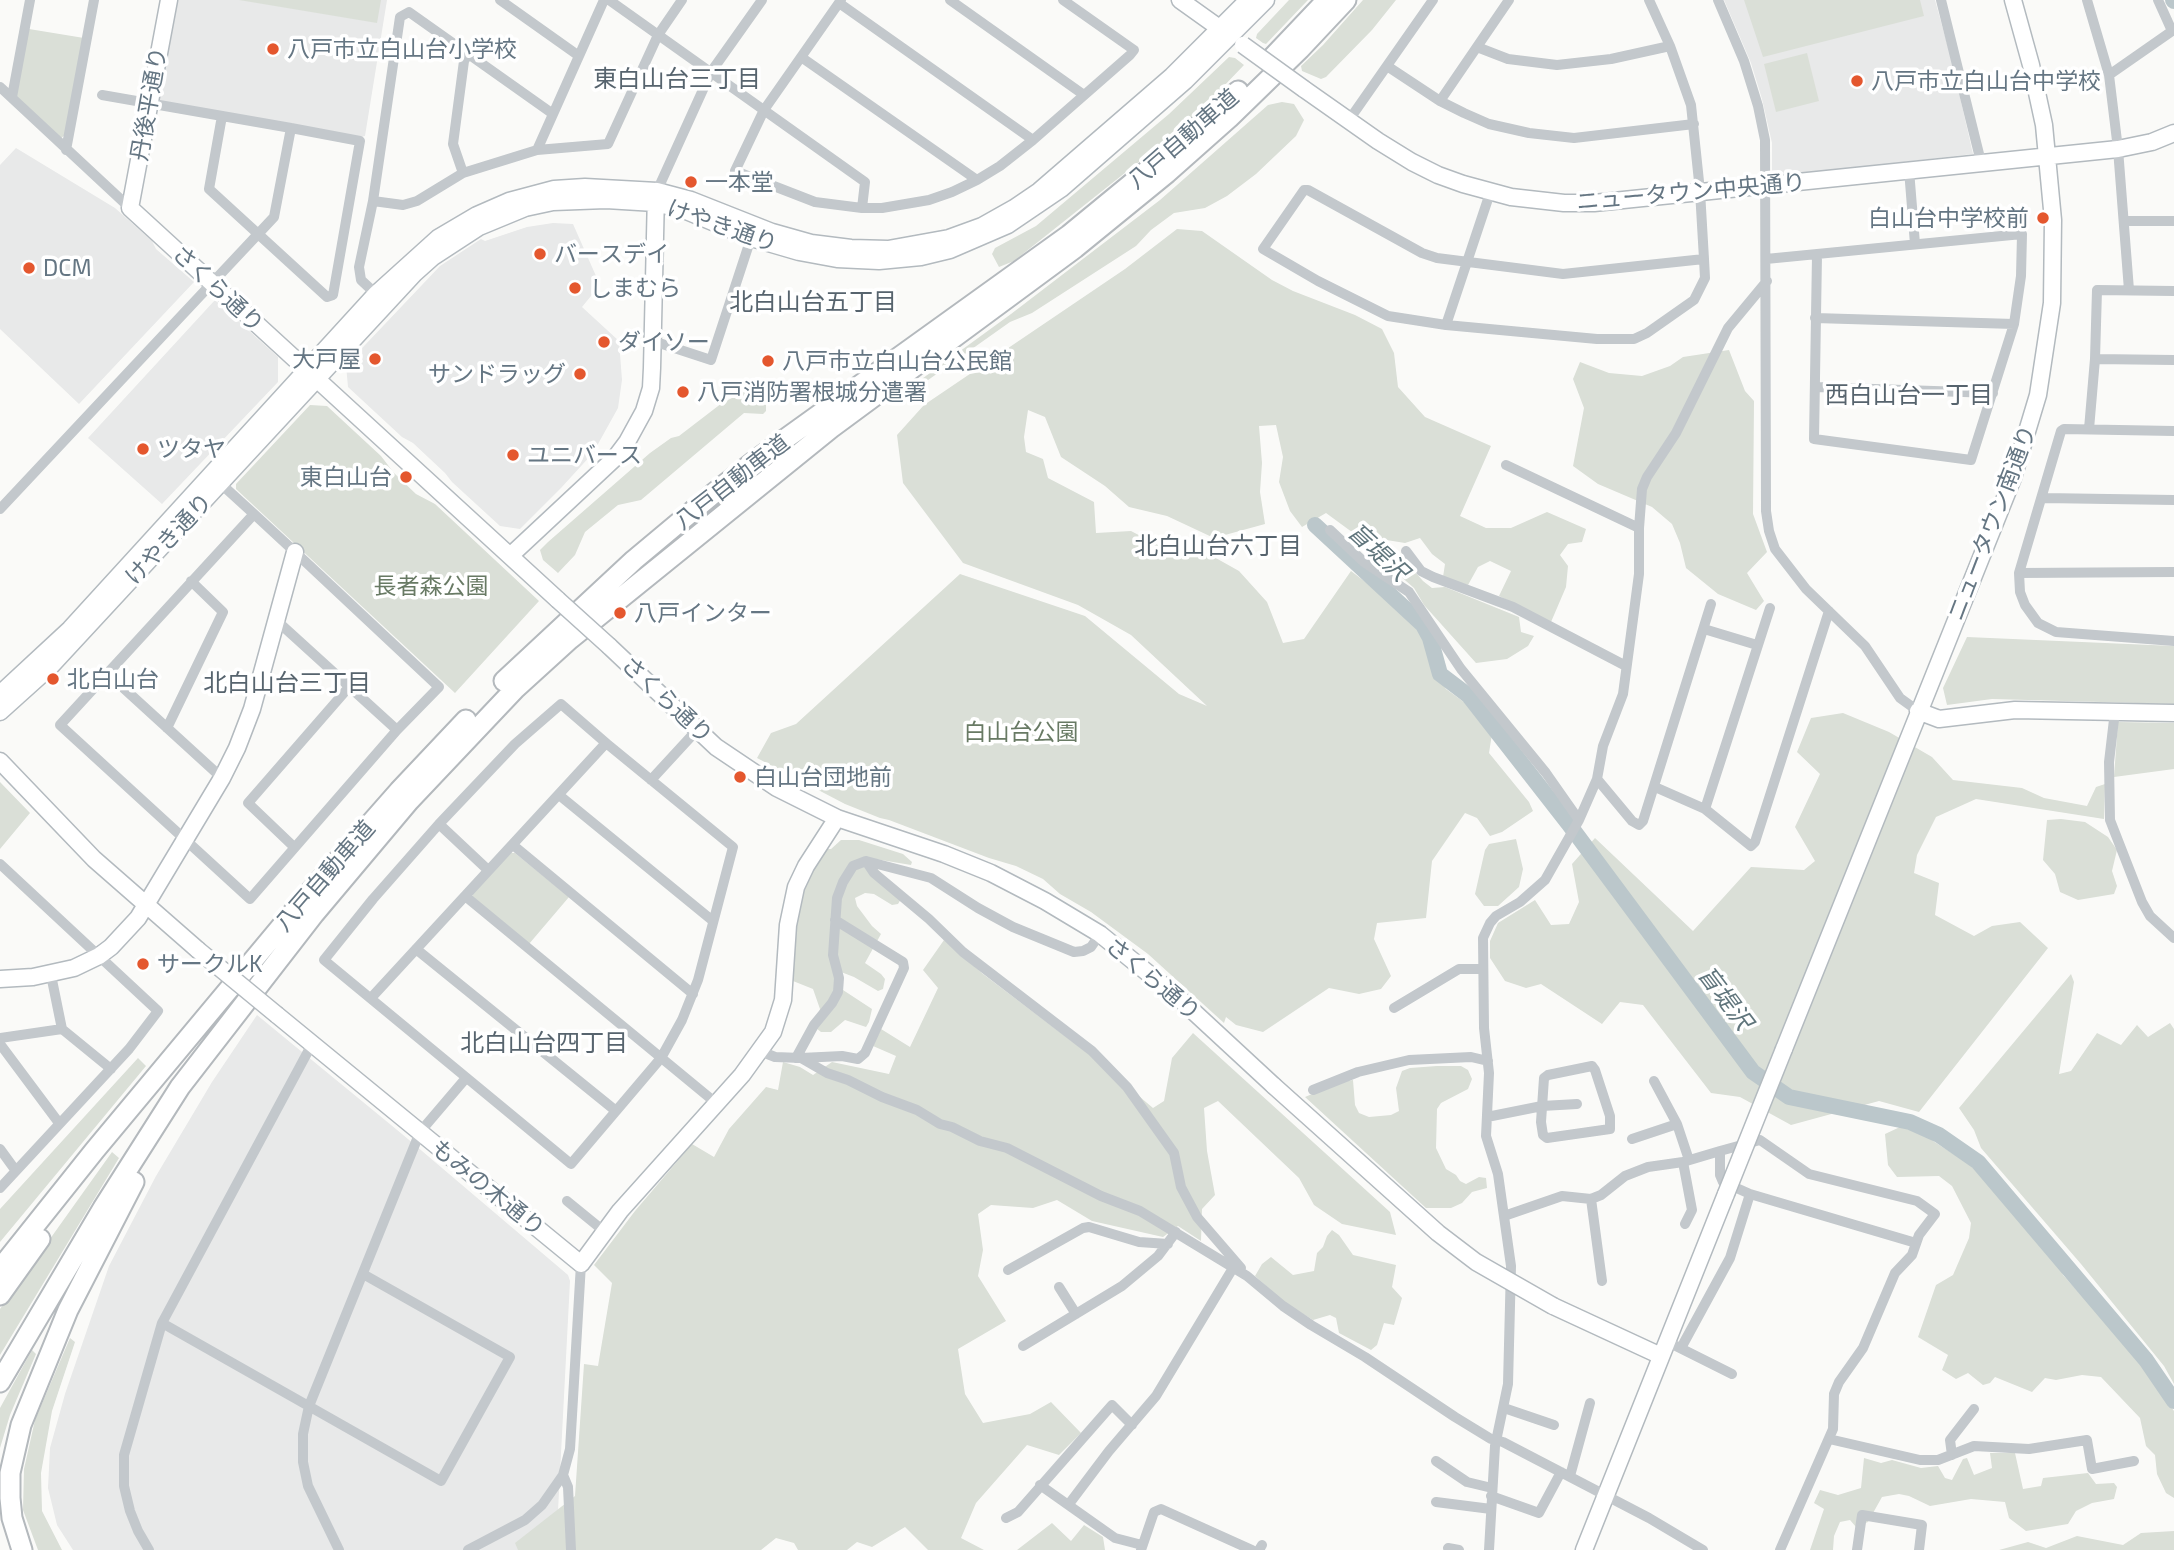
<!DOCTYPE html>
<html>
<head>
<meta charset="utf-8">
<style>
	body { margin:0 }
	canvas { display:block; background:#fafaf8 }
</style>
</head>
<body>
<canvas width="2174" height="1550"></canvas>
<script>
const ctx = document.querySelector('canvas').getContext('2d');
ctx.lineJoin = 'round';
function fill(path, color) {
  ctx.fillStyle = color;
  ctx.fill(path, 'evenodd');
}
function shape(rows) {
  const path = new Path2D();
  for (const r of rows) {
    path.moveTo(r[0], r[1]);
    for (let i = 2; i < r.length; i += 2) path.lineTo(r[i], r[i + 1]);
  }
  return path;
}
function trace(path, color, width, dash) {
  ctx.strokeStyle = color;
  ctx.lineWidth = width;
  ctx.lineCap = dash ? 'butt' : 'round';
  ctx.setLineDash(dash || []);
  ctx.stroke(path);
}
function drawText(font, color, halo, rows, align = 'center') {
  ctx.font = font + ' "Exo 2","Noto Sans JP",sans-serif';
  ctx.lineWidth = 7;
  ctx.setLineDash([]);
  ctx.textBaseline = 'middle';
  ctx.strokeStyle = halo;
  ctx.fillStyle = color;
  for (const [text, x, y, turn = 0] of rows) {
    ctx.save();
    ctx.translate(x, y);
    ctx.rotate((+turn || 0) * Math.PI / 180);
    ctx.textAlign = isNaN(turn) ? turn : align;
    if (halo) ctx.strokeText(text, 0, 0);
    ctx.fillText(text, 0, 0);
    ctx.restore();
  }
}
const built = shape([
	[176,0,387,0,365,136,361,137,161,102,158,99],
	[1724,0,1935,0,1951,58,1973,154,1772,177,1772,143,1762,99,1751,63],
	[16,148,115,208,152,241,156,249,194,282,79,404,0,329,0,165],
	[553,223,573,224,600,285,582,307,619,341,622,380,618,408,593,453,561,488,520,529,500,526,452,482,445,473,413,443,402,437,348,387,346,365,440,266,481,239,485,241,527,227],
	[215,300,278,357,278,382,162,504,88,438],
	[257,1015,402,1134,568,1275,570,1281,558,1511,562,1550,73,1550,57,1525,48,1488,50,1448,65,1394,109,1266,156,1176,212,1082]
]);
const green = shape([
	[239,0,381,0,377,23],
	[1289,0,1308,0,1266,44,1263,43,1256,38,1257,34],
	[1363,0,1396,0,1372,30,1326,77,1321,79,1302,71,1301,66,1323,45],
	[1744,0,1920,0,1924,16,1763,57],
	[29,29,84,38,65,135,60,139,16,97],
	[1807,53,1819,101,1776,112,1764,64],
	[1229,57,1235,58,1244,65,1201,110,1150,153,1014,261,999,267,992,254,995,248,1036,226,1169,114],
	[1282,102,1294,104,1304,120,1296,136,1256,174,1227,196,1205,208,1174,213,1151,230,1136,246,1032,313,1010,322,914,390,919,381,1011,314,1160,200,1268,105],
	[1177,229,1202,231,1272,280,1293,291,1355,315,1382,329,1394,353,1398,387,1425,417,1491,446,1460,516,1486,528,1511,528,1547,512,1586,529,1582,542,1568,544,1560,555,1568,566,1566,587,1551,622,1499,596,1511,571,1490,561,1478,567,1468,585,1443,577,1445,564,1432,554,1420,538,1405,543,1356,535,1326,513,1302,527,1290,511,1279,482,1283,457,1276,425,1259,426,1262,463,1260,492,1265,524,1214,538,1167,516,1129,507,1105,486,1061,457,1045,417,1028,410,1024,437,1026,452,1043,459,1048,478,1094,502,1096,533,1131,531,1175,554,1214,557,1239,571,1267,602,1283,643,1304,639,1351,571,1385,597,1420,631,1433,671,1446,689,1468,705,1492,734,1489,753,1529,802,1533,811,1502,832,1490,836,1477,818,1465,813,1432,861,1426,918,1377,923,1374,939,1391,976,1381,989,1359,994,1329,988,1263,1032,1236,1025,1226,1017,1224,1023,1148,954,1091,912,1060,894,1043,879,1016,866,989,858,889,820,880,818,845,804,757,758,771,733,796,724,960,574,1085,616,1179,694,1207,706,1131,635,1078,605,963,563,903,483,897,435,924,405,1125,269],
	[1729,350,1745,391,1754,401,1753,514,1767,552,1747,573,1764,601,1756,610,1718,594,1686,568,1680,543,1672,524,1652,507,1598,484,1573,466,1584,408,1573,379,1580,362,1609,373,1642,376,1670,366,1683,357],
	[746,391,763,398,766,404,766,411,763,414,744,413,641,500,618,505,585,532,575,555,558,573,543,560,540,550,548,542,650,453,671,438,679,436,722,403],
	[310,405,327,406,381,456,394,473,416,494,435,504,539,601,455,693,236,489,236,484],
	[1366,547,1403,558,1423,581,1432,588,1445,587,1519,617,1521,632,1534,636,1528,646,1507,659,1476,663,1424,605,1414,588,1390,567,1374,560],
	[1967,637,2174,646,2174,704,1992,699,1947,705,1943,688],
	[1843,713,1889,732,1932,757,1953,780,2022,788,2044,798,2087,806,2096,787,2105,784,2104,819,1976,799,1936,817,1917,855,1914,873,1939,883,1935,915,1974,936,1992,926,2020,922,2048,948,1919,1112,1879,1101,1791,1125,1740,1097,1711,1093,1643,1005,1620,1002,1602,1024,1541,984,1526,988,1505,981,1490,958,1490,941,1498,923,1535,900,1551,925,1569,924,1579,902,1572,864,1595,838,1693,931,1751,867,1804,870,1815,861,1795,827,1820,774,1797,752,1811,718],
	[2118,722,2174,723,2174,769,2114,777],
	[0,782,30,813,0,849],
	[2061,819,2085,822,2108,837,2117,850,2112,871,2117,886,2114,894,2078,900,2060,892,2055,874,2043,860,2047,820],
	[1516,839,1523,869,1519,887,1498,906,1484,906,1475,894,1485,850,1489,844],
	[841,840,859,840,903,854,912,862,911,865,869,858,901,899,898,904,892,905,874,894,865,893,855,898,857,906,872,926,881,934,865,963,881,974,885,979,883,989,878,991,854,977,841,972,843,990,872,1009,869,1022,866,1027,845,1020,831,1032,821,1032,816,1028,820,1009,813,989,793,981,792,966,798,909,807,878,825,849,831,849],
	[511,853,515,853,569,897,529,944,473,898,472,893],
	[944,940,983,974,1094,1058,1153,1108,1164,1101,1172,1058,1193,1033,1390,1212,1396,1235,1342,1224,1314,1205,1299,1178,1218,1101,1204,1108,1207,1151,1215,1195,1202,1209,1201,1241,1178,1226,1163,1237,1092,1221,1057,1200,1033,1208,991,1205,978,1214,983,1250,978,1276,1006,1321,958,1349,965,1394,983,1423,1030,1414,1051,1402,1081,1433,1059,1455,1027,1445,976,1503,961,1538,984,1550,928,1550,905,1527,872,1547,857,1542,847,1550,798,1550,794,1543,776,1538,761,1550,518,1550,515,1543,575,1496,584,1364,598,1366,612,1283,594,1265,635,1211,692,1144,714,1157,729,1129,766,1087,778,1090,783,1062,800,1067,813,1075,832,1062,889,1074,896,1056,873,1046,881,1029,910,1047,938,988,923,970],
	[2071,974,2074,982,2059,1074,2071,1071,2097,1033,2121,1045,2137,1025,2148,1037,2170,1023,2174,1029,2174,1384,2164,1366,2081,1264,1981,1148,1974,1130,1959,1108],
	[138,1058,146,1066,0,1242,0,1209],
	[1437,1066,1461,1066,1468,1070,1472,1079,1468,1089,1441,1103,1437,1109,1436,1148,1446,1169,1456,1175,1460,1181,1466,1184,1479,1177,1486,1178,1487,1188,1472,1192,1462,1203,1451,1208,1426,1208,1305,1097,1341,1082,1353,1080,1355,1105,1359,1113,1369,1117,1391,1115,1399,1111,1396,1088,1402,1071,1410,1068],
	[1900,1127,1909,1128,1930,1139,1969,1164,1998,1193,2058,1261,2063,1275,2139,1359,2174,1411,2174,1498,2166,1493,2157,1474,2155,1455,2146,1446,2140,1418,2101,1377,2082,1375,2056,1380,2045,1378,2032,1392,1995,1377,1990,1383,1983,1385,1968,1373,1956,1379,1942,1370,1948,1355,1918,1337,1936,1285,1953,1275,1969,1238,1971,1223,1952,1186,1939,1176,1897,1177,1888,1165,1885,1134],
	[112,1152,119,1158,0,1355,0,1309],
	[1332,1230,1339,1235,1353,1255,1396,1265,1392,1287,1402,1298,1394,1325,1384,1323,1377,1345,1371,1350,1339,1333,1336,1318,1330,1315,1313,1320,1285,1303,1255,1276,1262,1264,1271,1257,1293,1275,1314,1271,1317,1253,1323,1247,1327,1236],
	[70,1338,75,1342,52,1411,41,1473,42,1511,62,1550,38,1550,23,1510,24,1469,35,1420],
	[32,1350,36,1354,10,1415,0,1448,0,1408],
	[1990,1453,2015,1453,2023,1489,2041,1486,2043,1478,2088,1473,2096,1484,2114,1483,2117,1487,2114,1499,2092,1503,2076,1511,2068,1524,2026,1531,2009,1518,2005,1502,1971,1499,1930,1506,1909,1496,1899,1494,1882,1497,1868,1522,1856,1527,1850,1520,1840,1522,1834,1536,1833,1550,1810,1550,1824,1509,1814,1503,1820,1490,1838,1495,1861,1488,1864,1458,1881,1463,1892,1460,1921,1468,1938,1466,1945,1478,1952,1480,1963,1459,1967,1458,1974,1475,1992,1468],
	[1052,1523,1071,1541,1084,1525,1103,1537,1105,1550,1017,1550],
	[2174,1531,2174,1550,1999,1550,2028,1542,2046,1548,2077,1536,2123,1545,2141,1533]
]);
const river = shape([
	[2173,0,2174,1],
	[1315,525,1423,625,1430,638,1440,674,1469,696,1568,823,1753,1072,1789,1097,1910,1122,1939,1135,1978,1162,2146,1360,2174,1401]
]);
const street = shape([
	[500,0,579,56],
	[609,0,865,182,862,208],
	[841,0,764,110,735,171,815,202,862,208,882,208,929,200,952,192,977,180,1000,166,1033,140,1130,55,1134,50,1063,0],
	[950,0,1084,95],
	[1649,0,1670,46,1691,105,1700,191,1704,259,1705,278,1694,300,1647,333,1634,339,1597,339,1446,325,1388,316,1318,281,1263,249,1304,190,1308,190,1422,253,1437,258,1563,274,1704,259],
	[1718,0,1744,61,1758,106,1765,140,1766,511,1769,531,1775,549,1806,589,1865,646,1900,698,1918,711],
	[1941,0,1981,162],
	[2087,0,2109,75,2118,149,2129,290],
	[839,3,1033,140],
	[1477,47,1508,59,1557,65,1611,59,1670,46],
	[801,57,977,180],
	[1387,66,1440,101,1464,113,1489,124,1529,133,1574,138,1694,124],
	[2109,75,2172,31,2158,0],
	[0,87,130,208],
	[102,95,291,128,360,141,333,295,327,297,209,189,222,116],
	[12,97,30,0],
	[1440,101,1509,0],
	[1349,120,1433,0],
	[66,150,94,0],
	[537,150,604,0],
	[1909,170,1915,244],
	[463,173,453,144,464,61,468,54],
	[657,191,711,72,762,0],
	[373,201,403,205,417,201,463,173,537,150,608,144,658,35,682,0],
	[2124,221,2174,221],
	[1766,259,2022,234,2021,276,2014,324,1971,460,1814,439,1817,255],
	[376,294,361,280,359,267,373,201,400,17,409,12,553,114],
	[1815,318,2014,324],
	[1446,325,1490,193],
	[653,341,711,360,751,238],
	[2095,359,2174,360],
	[1815,387,1993,393],
	[2089,429,2095,359,2097,290,2174,291],
	[2174,431,2064,429,2061,431,2019,573,2020,592,2025,605,2038,623,2056,632,2174,641],
	[1506,465,1639,528],
	[220,483,254,514,295,552,439,687,397,730,250,899,60,725,254,514],
	[2043,498,2174,500],
	[0,509,274,217,291,128],
	[1330,530,1364,562,1409,592,1461,669,1546,773,1579,820],
	[1406,551,1421,571,1433,577,1513,607,1626,666],
	[2019,573,2174,572],
	[276,620,397,730],
	[1704,629,1757,645],
	[107,673,222,778],
	[561,704,606,743,733,847,698,980,682,1020,661,1058,571,1164,324,960,373,899,439,824,515,744,561,704],
	[2115,711,2109,762,2110,820,2142,902,2150,916,2174,938],
	[167,728,223,612,191,581],
	[1597,779,1632,821,1639,825,1643,821,1711,604],
	[651,780,697,730],
	[1655,787,1705,809,1751,846,1755,842,1829,611],
	[559,795,713,921],
	[1705,809,1770,608],
	[439,824,488,870],
	[513,845,693,994],
	[293,846,248,803,349,687],
	[866,861,874,873,929,919,963,952,1092,1051,1127,1087,1174,1153,1181,1187,1197,1217,1241,1268],
	[0,864,158,1011,129,1049,0,1188],
	[465,896,716,1103],
	[416,949,616,1111],
	[51,975,62,1029,111,1069],
	[371,998,606,743],
	[1394,1008,1459,969,1482,969],
	[0,1038,62,1029],
	[0,1044,59,1123],
	[760,1051,775,1057,801,1058,842,1056,858,1059,865,1053,904,968,903,962,835,920],
	[796,1058,814,1025,832,1003,838,992,839,978,833,955,837,898,843,882,853,866,866,861,931,878,978,908,1013,927,1074,952,1083,951,1091,947,1100,934],
	[801,1058,827,1073,848,1080,882,1097,917,1110,940,1124,952,1127,980,1141,1007,1148,1101,1196,1140,1211,1247,1276,1283,1306,1311,1325,1365,1357,1455,1417,1491,1439,1503,1442,1649,1518,1703,1550],
	[1592,1066,1595,1070,1610,1116,1610,1129,1547,1138,1543,1135,1541,1122,1544,1078,1548,1075,1592,1066],
	[1654,1081,1677,1124,1689,1160],
	[1313,1090,1358,1072,1409,1060,1471,1057,1488,1061],
	[1487,1117,1542,1106,1577,1104],
	[1632,1139,1677,1124],
	[0,1149,16,1171],
	[1720,1151,1760,1140,1809,1174,1917,1201,1935,1214,1919,1235,1912,1255,1895,1273,1863,1348,1839,1382,1834,1394,1833,1429,1780,1550],
	[1683,1162,1692,1210,1685,1224],
	[1591,1199,1602,1281],
	[567,1201,605,1232],
	[1504,1216,1562,1196,1591,1199,1601,1195,1625,1176,1648,1167,1683,1162,1720,1151,1720,1175,1723,1182,1750,1194,1916,1243],
	[1008,1270,1083,1228,1089,1227,1139,1242,1168,1244],
	[1059,1287,1076,1314],
	[162,1323,441,1481,510,1357,363,1274],
	[1023,1346,1122,1286,1158,1256,1176,1232],
	[1676,1346,1732,1374],
	[1681,1348,1730,1258,1750,1194],
	[1504,1408,1554,1425],
	[1829,1439,1920,1460,1938,1460,1974,1446,2029,1449,2087,1440,2092,1469,2134,1461],
	[1952,1455,1950,1440,1974,1409],
	[1436,1461,1467,1482,1492,1488],
	[563,1475,568,1487,571,1550],
	[1570,1476,1590,1403],
	[1040,1485,1115,1538,1142,1545],
	[1491,1496,1539,1513,1561,1472],
	[1436,1502,1491,1509],
	[1069,1504,1109,1451,1156,1396,1233,1268],
	[1006,1518,1018,1512,1112,1405,1132,1425],
	[1448,1548,1459,1550],
	[149,1550,138,1531,130,1511,124,1486,124,1455,162,1323,312,1044],
	[339,1550,308,1486,303,1462,303,1434,309,1406,420,1132,466,1078],
	[468,1550,525,1520,542,1505,563,1475,570,1449,581,1264],
	[1141,1550,1154,1512,1161,1509,1252,1550],
	[1259,1550,1262,1545],
	[1489,1550,1495,1446,1508,1384,1511,1266,1498,1174,1486,1136,1489,1073,1484,1028,1483,938,1490,923,1496,916,1520,902,1545,880,1579,820,1597,779,1603,746,1623,694,1639,574,1639,528,1642,489,1647,477,1676,433,1728,328,1767,281],
	[1857,1550,1862,1515,1922,1525,1919,1550]
]);
const secondary = shape([
	[169,0,130,208,558,600],
	[1180,0,1229,35],
	[1304,89,1378,141,1412,162,1438,175,1463,184,1511,197,1564,203,1594,203,2118,149,2152,142,2174,133],
	[510,556,615,458,627,442,644,411,651,388,652,368,656,193],
	[609,646,716,747,777,788,837,818,944,854,991,873,1045,901,1100,934,1181,1000,1274,1086],
	[0,694,70,629,376,294,438,238,477,215,509,201,554,189,585,187,657,191,691,200,772,232,811,243,851,248,888,249,949,238,982,226,1014,208,1039,191,1172,76,1248,0],
	[1918,711,1939,719,2015,710,2174,713],
	[0,712,50,667,414,274,433,257,479,227,525,208,553,202,606,200,655,203,684,210,751,238,799,252,837,259,879,261,921,257,950,250,1008,225,1061,189,1185,81,1266,0],
	[0,761,94,859,198,950],
	[0,979,33,977,74,968,99,956,111,947,138,918,222,778,237,748,252,709,295,552],
	[277,1015,581,1264,620,1211,742,1075,773,1032,783,1000,788,925,796,887,806,866,837,818],
	[1784,1049,2013,478,2038,395,2052,303,2053,220,2044,125,2031,65,2013,0],
	[1553,1306,1661,1356],
	[1584,1550,1726,1194]
]);
const highway = shape([
	[1272,58,1327,0],
	[504,681,634,560,713,494,756,460,1069,235,1159,161,1238,91],
	[0,1269,95,1150,310,892,399,791,466,720],
	[0,1295,40,1239],
	[0,1382,103,1208,180,1087,314,914,409,801,515,689,570,639,831,428,1075,248,1167,173,1229,118,1300,49,1346,0],
	[22,1550,12,1518,10,1498,10,1473,21,1425,68,1310,134,1182]
]);
const secondaryBridge = shape([
	[1243,45,1304,89],
	[558,600,609,646],
	[198,950,277,1015],
	[1274,1086,1438,1233,1476,1262,1553,1306],
	[1726,1194,1784,1049]
]);
const markers = [
	[273,49,7,"#e4572e"],
	[1857,81,7,"#e4572e"],
	[691,182,7,"#e4572e"],
	[2043,218,7,"#e4572e"],
	[540,254,7,"#e4572e"],
	[29,268,7,"#e4572e"],
	[575,288,7,"#e4572e"],
	[604,342,7,"#e4572e"],
	[375,359,7,"#e4572e"],
	[768,361,7,"#e4572e"],
	[580,374,7,"#e4572e"],
	[683,392,7,"#e4572e"],
	[143,449,7,"#e4572e"],
	[513,455,7,"#e4572e"],
	[406,477,7,"#e4572e"],
	[620,613,7,"#e4572e"],
	[53,679,7,"#e4572e"],
	[740,777,7,"#e4572e"],
	[143,964,7,"#e4572e"]
];
const poiNames = [
	["八戸市立白山台小学校",287,49],
	["八戸市立白山台中学校",1871,81],
	["一本堂",705,182],
	["白山台中学校前",2029,218,"right"],
	["バースデイ",554,254],
	["DCM",43,268],
	["しまむら",589,288],
	["ダイソー",618,342],
	["大戸屋",361,359,"right"],
	["八戸市立白山台公民館",782,361],
	["サンドラッグ",566,374,"right"],
	["八戸消防署根城分遣署",697,392],
	["ツタヤ",157,449],
	["ユニバース",527,455],
	["東白山台",392,477,"right"],
	["八戸インター",634,613],
	["北白山台",67,679],
	["白山台団地前",754,777],
	["サークルK",157,964]
];
const streetNames = [
	["丹後平通り",149,104,-80],
	["八戸自動車道",1183,139,-41],
	["ニュータウン中央通り",1691,192,-5],
	["けやき通り",722,226,19],
	["さくら通り",218,289,43],
	["八戸自動車道",732,482,-38],
	["ニュータウン南通り",1992,523,-69],
	["けやき通り",169,539,-47],
	["さくら通り",667,700,43],
	["八戸自動車道",325,876,-49],
	["さくら通り",1153,979,40],
	["もみの木通り",488,1188,39]
];
const parkNames = [
	["長者森公園",431,586],
	["白山台公園",1021,732]
];
const neighbourhoodNames = [
	["東白山台三丁目",677,79],
	["北白山台五丁目",813,302],
	["西白山台一丁目",1909,395],
	["北白山台六丁目",1218,546],
	["北白山台三丁目",287,683],
	["北白山台四丁目",544,1043]
];
const waterNames = [
	["盲堤沢",1378,552,43],
	["盲堤沢",1725,998,53]
];
fill(built, '#e8e9e9');
fill(green, '#dadfd7');
trace(river, '#bbc7cb', 16);
trace(secondary, '#b3babf', 19);
trace(highway, '#b4b9bd', 23);
trace(street, '#c3c8cc', 10);
trace(secondary, '#fff', 16);
trace(highway, '#fff', 19);
trace(secondaryBridge, '#b3babf', 19, []);
trace(secondaryBridge, '#fff', 16);
for (const [x, y, r, color] of markers) {
  const dot = new Path2D();
  dot.arc(x, y, r, 0, 2 * Math.PI);
  ctx.fillStyle = color;
  ctx.fill(dot);
  trace(dot, '#fff', 2.5);
}
drawText('23px', '#657683', '#fff', poiNames, 'left');
drawText('23px', '#657683', '#fff', streetNames);
drawText('23px', '#687a64', '#fff', parkNames);
drawText('24px', '#57646e', '#fff', neighbourhoodNames);
drawText('italic 24px', '#60757c', '#fff', waterNames);
</script>
</body>
</html>
